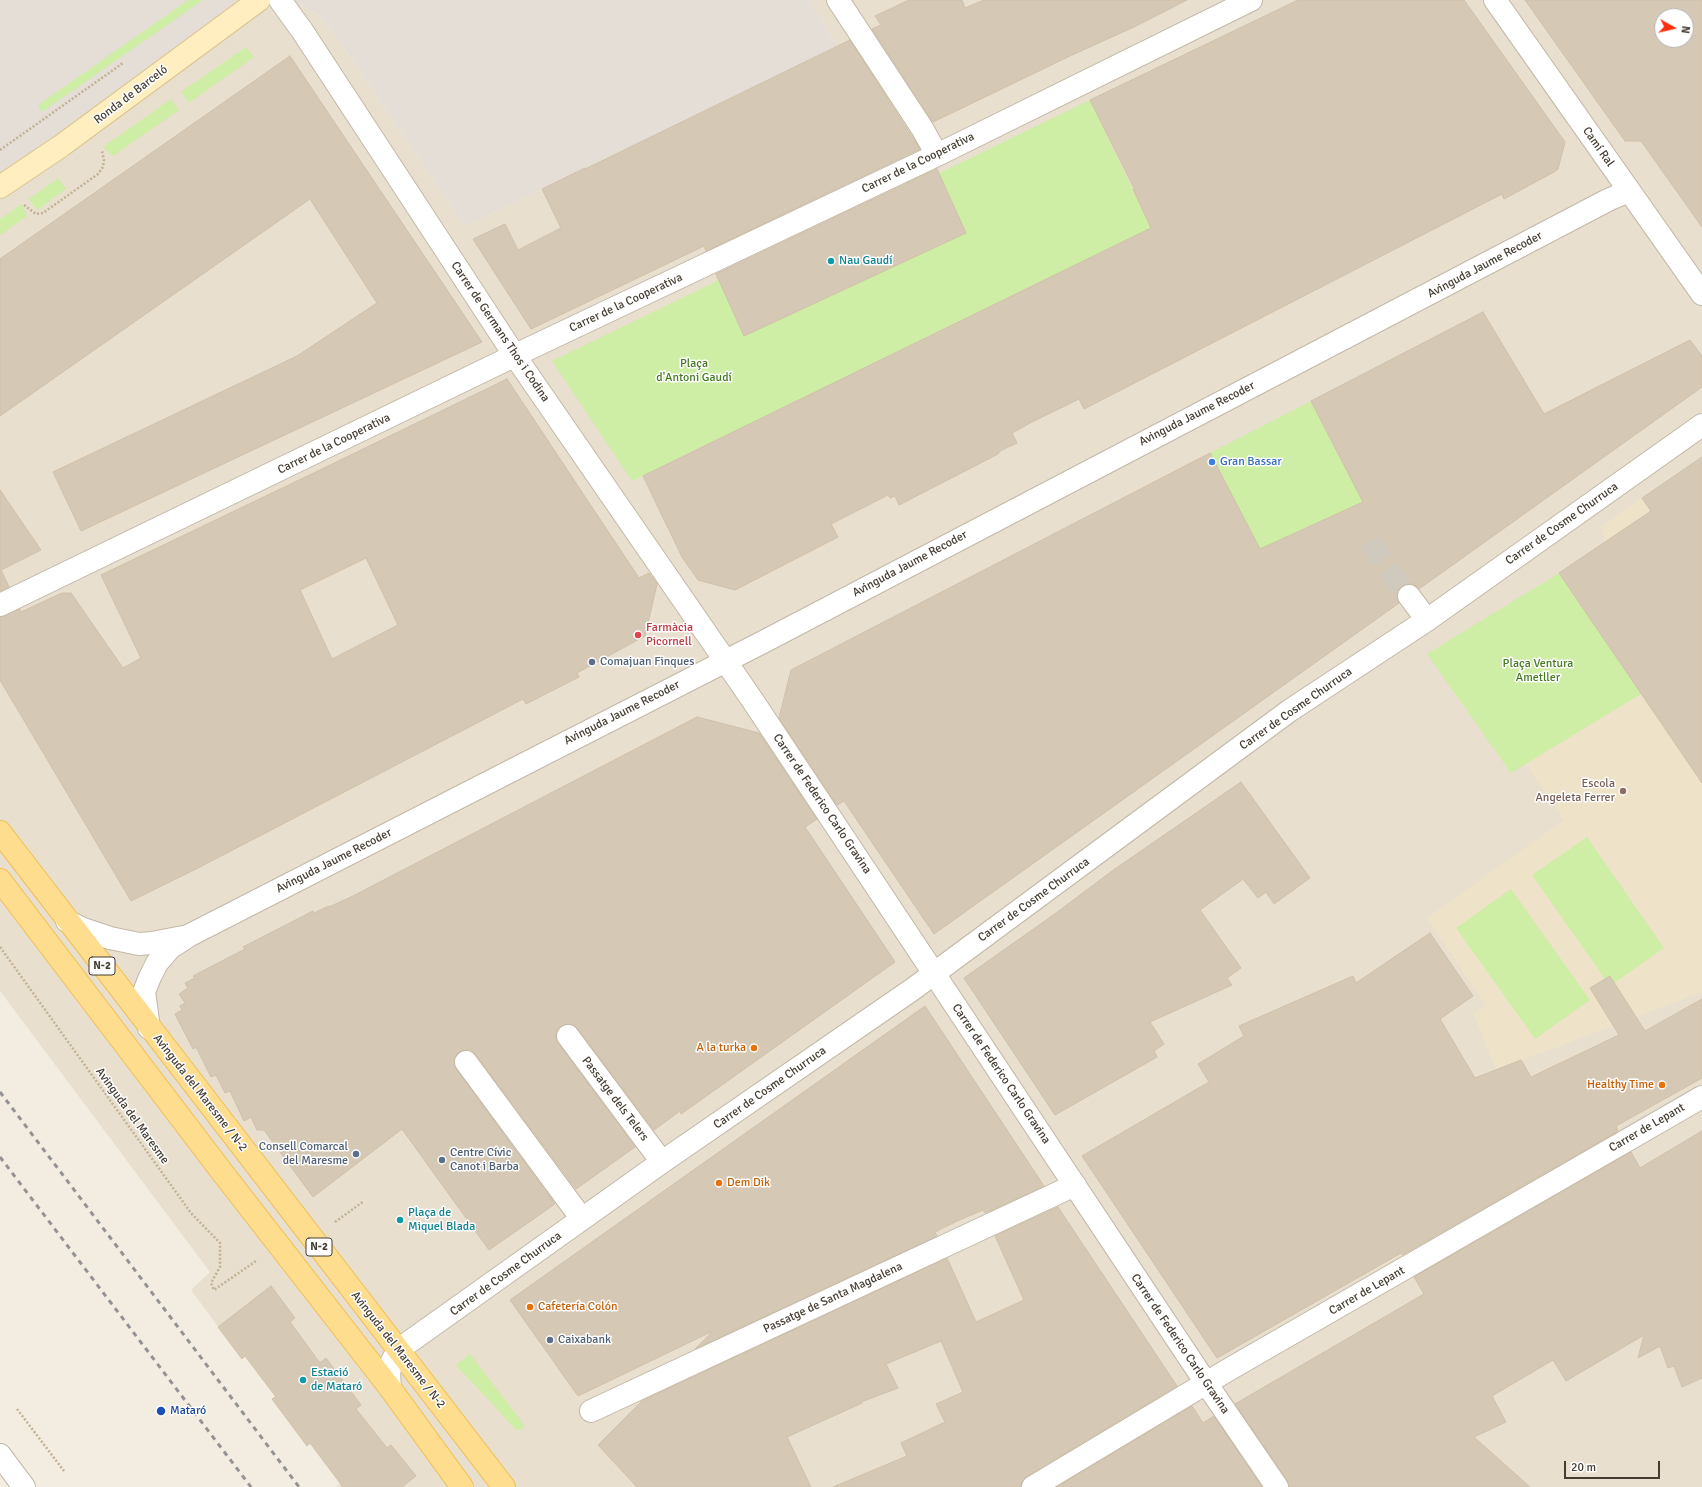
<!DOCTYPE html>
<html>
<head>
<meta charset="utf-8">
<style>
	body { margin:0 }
	#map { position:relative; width:1702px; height:1487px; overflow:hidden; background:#f3ede1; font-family:Signika,sans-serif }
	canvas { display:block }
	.north { position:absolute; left:1654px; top:8px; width:40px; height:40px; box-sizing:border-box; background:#fff; border:1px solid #b5b1ad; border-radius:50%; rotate:98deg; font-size:11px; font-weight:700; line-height:16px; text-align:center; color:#453d32 }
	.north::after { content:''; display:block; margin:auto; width:14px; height:18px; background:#ff2c0c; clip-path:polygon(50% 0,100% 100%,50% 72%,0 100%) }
	.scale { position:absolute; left:1564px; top:1461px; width:96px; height:18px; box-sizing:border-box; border:2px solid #453d32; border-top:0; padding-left:5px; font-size:12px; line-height:14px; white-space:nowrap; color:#453d32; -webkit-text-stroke:3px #fff; paint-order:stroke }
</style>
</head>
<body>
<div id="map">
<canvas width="1702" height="1487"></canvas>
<div class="north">N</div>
<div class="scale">20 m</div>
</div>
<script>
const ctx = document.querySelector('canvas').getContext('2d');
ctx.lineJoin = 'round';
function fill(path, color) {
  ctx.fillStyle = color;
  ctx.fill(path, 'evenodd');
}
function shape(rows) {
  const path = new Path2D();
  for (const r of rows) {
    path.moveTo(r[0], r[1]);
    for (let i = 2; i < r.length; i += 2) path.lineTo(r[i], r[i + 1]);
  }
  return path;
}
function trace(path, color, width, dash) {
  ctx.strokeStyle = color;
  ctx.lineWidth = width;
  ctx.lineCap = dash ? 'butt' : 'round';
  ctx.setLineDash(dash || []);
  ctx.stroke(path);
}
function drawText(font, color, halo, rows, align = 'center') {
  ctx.font = font + ' Signika,sans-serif';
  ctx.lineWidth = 3;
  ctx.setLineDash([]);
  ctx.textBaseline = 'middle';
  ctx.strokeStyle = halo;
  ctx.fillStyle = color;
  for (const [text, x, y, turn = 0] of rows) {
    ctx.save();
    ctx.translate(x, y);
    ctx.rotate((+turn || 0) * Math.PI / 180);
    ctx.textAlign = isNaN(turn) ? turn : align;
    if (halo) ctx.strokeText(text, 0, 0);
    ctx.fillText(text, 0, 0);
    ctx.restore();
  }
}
const residential = shape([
	[259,0,291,0,319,15,343,46,465,226,838,46,809,0,1702,0,1702,1487,338,1487,337,1486,340,1483,311,1444,307,1446,272,1399,276,1396,245,1356,242,1359,191,1290,210,1272,0,991,0,186],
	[1662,16,1686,16,1686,40,1662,40]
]);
const industrial = shape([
	[0,0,259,0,0,186],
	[291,0,809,0,838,46,465,226,343,46,319,15]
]);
const education = shape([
	[1656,488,1702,555,1702,992,1496,1070,1473,1013,1486,1006,1427,918,1564,820,1525,763,1641,694,1559,573,1606,541,1600,527]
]);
const green = shape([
	[188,0,203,0,42,112,38,105],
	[246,47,254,57,189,103,181,92],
	[171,99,179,110,113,156,103,147],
	[1090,100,1151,228,632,481,552,361],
	[58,178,66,189,37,210,29,199],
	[22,204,27,216,0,235,0,219],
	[1311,401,1363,501,1383,531,1352,554,1328,518,1260,550,1210,453],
	[1559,573,1641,694,1511,773,1427,654],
	[1587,837,1664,948,1610,986,1532,875],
	[1511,889,1590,1000,1535,1039,1456,928],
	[470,1354,525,1426,517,1431,456,1365]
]);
const building = shape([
	[909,0,962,0,965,8,984,0,1187,0,1136,26,1070,56,933,122,872,29,881,25,875,16,909,0],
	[1298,0,1464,0,1565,142,1558,169,1554,172,1504,199,1502,194,1084,409,1079,399,1032,422,1012,433,1017,443,1000,451,998,454,899,505,895,496,890,498,888,495,831,524,838,537,735,590,698,580,682,557,643,476,1151,228,1133,189,1135,190,1090,100,1298,0],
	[1525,0,1702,0,1702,227,1641,141,1625,141,1525,0],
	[1662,16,1686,16,1686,40,1662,40,1662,16],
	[850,40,920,149,706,251,704,246,531,329,473,239,505,224,518,250,561,228,542,189,585,168,585,169,850,40],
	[290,56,482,342,81,531,53,472,297,356,377,303,310,199,0,416,0,259,290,56],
	[937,169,966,233,744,336,716,274,937,169],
	[1483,312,1544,414,1690,340,1702,356,1702,387,1419,589,1414,584,1408,584,1402,586,1397,591,1397,597,1399,603,934,934,844,801,837,805,779,718,791,670,1210,453,1260,549,1363,502,1311,401,1483,312],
	[507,379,639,578,649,573,657,584,645,636,577,673,579,677,526,704,523,699,198,868,131,901,0,680,0,617,20,609,21,612,62,593,71,593,123,668,141,658,101,575,322,469,507,379],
	[366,558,398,625,332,659,300,590,366,558],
	[1702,457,1702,783,1559,573,1651,511,1642,498,1702,457],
	[0,490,41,550,1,570,9,587,0,591,0,490],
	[697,717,759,733,817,819,805,827,895,962,681,1114,680,1111,654,1130,578,1029,573,1024,566,1024,561,1026,556,1031,556,1038,558,1043,635,1147,576,1189,476,1055,471,1050,464,1050,459,1052,454,1057,454,1064,456,1069,555,1204,489,1250,402,1129,313,1197,264,1130,257,1130,251,1117,244,1121,230,1091,225,1093,216,1075,211,1077,196,1047,193,1049,175,1014,182,1010,180,1006,185,1003,179,994,188,988,185,983,195,978,193,976,245,949,243,947,313,911,314,913,329,906,329,907,353,896,697,717],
	[1241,782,1310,878,1274,904,1266,892,1258,898,1243,879,1200,910,1241,968,1227,978,1232,985,1150,1022,1164,1044,1154,1051,1157,1057,1055,1115,964,978,1052,916,1112,871,1241,782],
	[1430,933,1473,996,1440,1019,1475,1078,1521,1060,1531,1077,1619,1035,1590,988,1610,976,1645,1031,1702,999,1702,1078,1616,1126,1618,1131,1402,1255,1401,1253,1217,1358,1082,1156,1209,1082,1198,1064,1244,1036,1239,1026,1353,976,1356,983,1430,933],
	[925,1006,1044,1186,985,1213,983,1210,957,1221,935,1232,937,1236,695,1349,713,1331,578,1396,510,1300,925,1006],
	[1702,1131,1702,1378,1682,1387,1674,1366,1668,1368,1660,1346,1638,1358,1644,1335,1566,1381,1553,1360,1492,1396,1506,1422,1474,1437,1530,1487,1289,1487,1287,1480,1235,1404,1424,1294,1414,1277,1631,1152,1640,1168,1702,1131],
	[1058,1207,1177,1386,1027,1476,1022,1481,1021,1487,833,1487,907,1456,901,1443,945,1422,936,1404,963,1392,941,1341,886,1364,898,1388,861,1402,862,1403,787,1437,811,1487,637,1487,598,1445,642,1401,947,1258,976,1322,1024,1300,995,1236,1058,1207],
	[271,1286,295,1318,290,1322,320,1363,326,1358,361,1405,356,1409,387,1448,391,1445,416,1476,402,1487,343,1487,310,1443,307,1446,272,1399,276,1397,245,1356,242,1359,218,1327,271,1286],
	[1192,1406,1203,1423,1214,1416,1262,1487,1057,1487,1192,1406]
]);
const streetTunnel = shape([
	[1369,542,1409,596]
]);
const path = shape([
	[0,150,123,63],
	[24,205,36,214,43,213,98,174,103,167,104,160,102,151],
	[0,947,191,1213,220,1243,220,1267,211,1283,214,1290,256,1261],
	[335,1222,364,1201],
	[17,1409,64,1471]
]);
const street = shape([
	[280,0,303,32,515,356,753,701,1206,1383,1277,1487],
	[838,0,922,128,937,155],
	[1495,0,1702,294],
	[1409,596,1427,620],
	[0,605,524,351,937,155,1251,0],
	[67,921,83,929,110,938,139,944,152,943,183,937],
	[149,1028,144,992,150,977,157,963,170,948,190,935,765,641,1608,200,1629,191],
	[568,1036,662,1162],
	[466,1062,582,1219],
	[390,1388,389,1373,392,1361,398,1350,662,1162,913,989,1289,711,1427,620,1702,425],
	[591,1411,1075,1185],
	[0,1455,24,1487],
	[1033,1487,1228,1370,1702,1097]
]);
const secondary = shape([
	[0,187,61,146,259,0]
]);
const primary = shape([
	[0,832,504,1487],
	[0,880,222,1172,390,1388,462,1487]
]);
const rail = shape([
	[0,1092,299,1487],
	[0,1157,251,1487]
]);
const markers = [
	[831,261,4,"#0f9aa8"],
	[1212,462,4,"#3f7fe0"],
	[638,635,4,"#e0444e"],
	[592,662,4,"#5c6f8a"],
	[1623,791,4,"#8d6e63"],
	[754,1048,4,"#e8710a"],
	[1662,1085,4,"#e8710a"],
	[356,1154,4,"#5c6f8a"],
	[442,1160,4,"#5c6f8a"],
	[719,1183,4,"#e8710a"],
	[400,1220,4,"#0f9aa8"],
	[530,1307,4,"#e8710a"],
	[550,1340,4,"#5c6f8a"],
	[303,1380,4,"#0f9aa8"],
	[161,1411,5,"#1a4fb4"]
];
const shields = [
	[102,966,26],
	[319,1247,26]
];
const shieldNames = [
	["N-2",102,966],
	["N-2",319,1247]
];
const streetNames = [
	["Ronda de Barceló",131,95,-37],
	["Camí Ral",1598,147,55],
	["Carrer de la Cooperativa",918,163,-26],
	["Avinguda Jaume Recoder",1485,265,-28],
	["Carrer de la Cooperativa",626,303,-25],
	["Carrer de Germans Thos i Codina",500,332,56],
	["Avinguda Jaume Recoder",1197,414,-27],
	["Carrer de la Cooperativa",334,444,-26],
	["Carrer de Cosme Churruca",1562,524,-35],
	["Avinguda Jaume Recoder",910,564,-28],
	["Carrer de Cosme Churruca",1296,709,-35],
	["Avinguda Jaume Recoder",622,713,-27],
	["Carrer de Federico Carlo Gravina",822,804,56],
	["Avinguda Jaume Recoder",334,861,-27],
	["Carrer de Cosme Churruca",1034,900,-36],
	["Carrer de Federico Carlo Gravina",1001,1074,56],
	["Carrer de Cosme Churruca",770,1088,-35],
	["Avinguda del Maresme / N-2",200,1093,52],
	["Passatge dels Telers",615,1099,53],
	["Avinguda del Maresme",132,1116,54],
	["Carrer de Lepant",1647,1128,-30],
	["Carrer de Cosme Churruca",506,1274,-36],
	["Carrer de Lepant",1367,1291,-30],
	["Passatge de Santa Magdalena",833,1298,-25],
	["Carrer de Federico Carlo Gravina",1180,1344,56],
	["Avinguda del Maresme / N-2",398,1350,52]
];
const cultureNames = [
	["Nau Gaudí",839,261],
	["Plaça de",408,1213],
	["Miquel Blada",408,1227],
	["Estació",311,1373],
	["de Mataró",311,1387]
];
const parkNames = [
	["Plaça",694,364],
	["d'Antoni Gaudí",694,378],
	["Plaça Ventura",1538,664],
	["Ametller",1538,678]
];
const shopNames = [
	["Gran Bassar",1220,462]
];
const healthNames = [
	["Farmàcia",646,628],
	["Picornell",646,642]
];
const serviceNames = [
	["Comajuan Finques",600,662],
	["Consell Comarcal",348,1147,"right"],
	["del Maresme",348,1161,"right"],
	["Centre Cívic",450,1153],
	["Canot i Barba",450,1167],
	["Caixabank",558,1340]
];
const educationNames = [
	["Escola",1615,784],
	["Angeleta Ferrer",1615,798]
];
const foodNames = [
	["A la turka",746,1048],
	["Healthy Time",1654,1085],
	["Dem Dik",727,1183,"left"],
	["Cafetería Colón",538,1307,"left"]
];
const transitNames = [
	["Mataró",170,1411]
];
fill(residential, '#e8dfcf');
fill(industrial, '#e4ded7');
fill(education, '#eee3c9');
fill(green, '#ceeda5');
fill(building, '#d5c9b6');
trace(building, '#d1c0a8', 1);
trace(streetTunnel, '#d0cabe', 22, [22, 11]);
trace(street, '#c2b8a6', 24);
trace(secondary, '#dbc58d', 24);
trace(primary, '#f0be52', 24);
trace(path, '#c3b193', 2.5, [2, 2]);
trace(street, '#fff', 22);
trace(secondary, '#ffeebf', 22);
trace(primary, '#ffdd8e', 22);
trace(rail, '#939393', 3, [5, 5]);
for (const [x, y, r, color] of markers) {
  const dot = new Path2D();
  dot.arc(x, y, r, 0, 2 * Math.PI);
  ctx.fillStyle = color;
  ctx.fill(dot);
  trace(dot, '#fff', 1.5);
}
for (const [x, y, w] of shields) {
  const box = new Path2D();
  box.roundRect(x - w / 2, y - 9, w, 18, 3);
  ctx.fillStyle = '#fff';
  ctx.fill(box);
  trace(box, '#453d32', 1);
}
drawText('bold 11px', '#453d32', null, shieldNames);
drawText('12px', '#453d32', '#fff', streetNames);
drawText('12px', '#0d838f', '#fff', cultureNames, 'left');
drawText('12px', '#447c1f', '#fff', parkNames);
drawText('12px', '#366cbe', '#fff', shopNames, 'left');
drawText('12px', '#be3a42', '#fff', healthNames, 'left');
drawText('12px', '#4e5e75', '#fff', serviceNames, 'left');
drawText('12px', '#785e54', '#fff', educationNames, 'right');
drawText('12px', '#c56008', '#fff', foodNames, 'right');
drawText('12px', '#164399', '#fff', transitNames, 'left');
</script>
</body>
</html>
